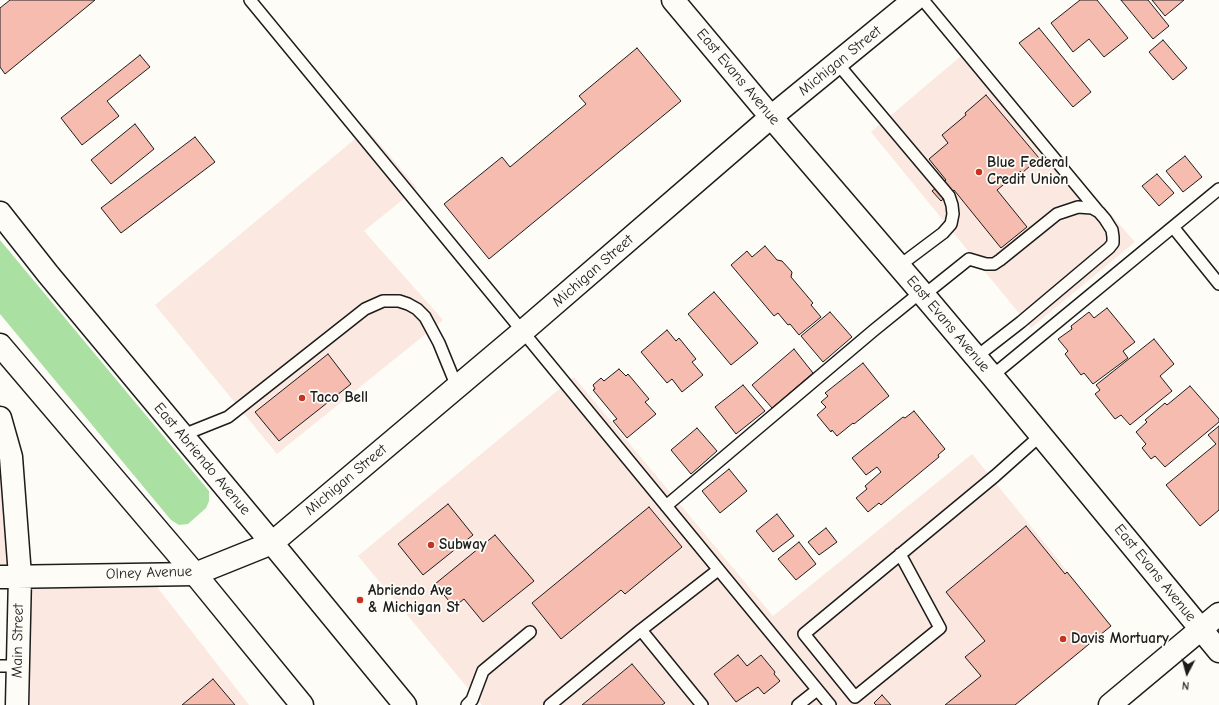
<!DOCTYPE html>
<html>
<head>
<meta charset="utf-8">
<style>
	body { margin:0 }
	#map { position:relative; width:1219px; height:705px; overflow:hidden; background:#fdfcf7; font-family:"Comic Neue",sans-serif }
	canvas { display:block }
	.north { position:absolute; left:1167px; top:653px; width:40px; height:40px; -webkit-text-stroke:3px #fdfcf7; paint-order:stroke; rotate:186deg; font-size:11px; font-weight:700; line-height:16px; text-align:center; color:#1c1c1c }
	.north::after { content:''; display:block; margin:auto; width:14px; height:18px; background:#1c1c1c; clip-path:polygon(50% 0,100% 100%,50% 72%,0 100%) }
</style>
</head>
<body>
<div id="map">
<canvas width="1219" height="705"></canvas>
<div class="north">N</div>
</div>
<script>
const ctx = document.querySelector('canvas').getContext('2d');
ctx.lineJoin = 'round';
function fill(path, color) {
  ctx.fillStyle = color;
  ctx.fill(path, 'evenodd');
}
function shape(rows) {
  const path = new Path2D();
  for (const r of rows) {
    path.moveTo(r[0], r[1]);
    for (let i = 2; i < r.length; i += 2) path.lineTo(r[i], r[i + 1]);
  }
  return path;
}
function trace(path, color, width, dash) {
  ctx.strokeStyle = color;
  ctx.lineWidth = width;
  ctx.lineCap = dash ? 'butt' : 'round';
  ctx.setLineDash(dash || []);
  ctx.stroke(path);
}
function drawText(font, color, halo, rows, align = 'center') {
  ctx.font = font + ' "Comic Neue",sans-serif';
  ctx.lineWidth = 3.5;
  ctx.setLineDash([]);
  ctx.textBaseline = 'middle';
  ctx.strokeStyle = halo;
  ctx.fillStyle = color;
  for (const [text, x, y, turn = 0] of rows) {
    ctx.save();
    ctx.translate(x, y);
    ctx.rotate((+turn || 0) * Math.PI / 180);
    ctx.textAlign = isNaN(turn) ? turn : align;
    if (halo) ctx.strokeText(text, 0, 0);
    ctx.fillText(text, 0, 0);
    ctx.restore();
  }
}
const built = shape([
	[967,51,1135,242,1031,328,871,132],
	[367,129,417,188,364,231,443,320,277,454,155,305],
	[574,377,773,616,972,454,1112,626,1017,705,482,705,358,556],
	[0,418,20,576,147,574,249,705,17,705,20,576,0,577]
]);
const green = shape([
	[0,240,209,491,209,501,206,508,188,524,179,525,171,520,0,314]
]);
const building = shape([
	[10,0,95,0,5,74,0,67,0,8,10,0],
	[1080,0,1097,0,1128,38,1104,57,1089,39,1073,52,1051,23,1080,0],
	[1121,0,1148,0,1169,26,1153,39,1121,0],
	[1152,0,1184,0,1165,16,1152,0],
	[1039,28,1091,92,1073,107,1019,43,1039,28],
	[1163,40,1187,68,1173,80,1149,52,1163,40],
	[637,48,681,101,489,259,444,204,502,157,510,167,586,104,579,96,637,48],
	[140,55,150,67,107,101,119,116,82,145,61,118,140,55],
	[986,95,1039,158,1022,173,1020,171,997,190,1027,227,1001,248,954,190,941,201,932,191,946,180,929,159,948,143,942,135,966,115,965,113,986,95],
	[135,124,154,149,111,184,91,160,135,124],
	[195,137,215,162,121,233,101,208,195,137],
	[1185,156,1202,177,1183,192,1166,171,1185,156],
	[1157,174,1174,193,1159,206,1142,186,1157,174],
	[765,246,777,260,782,261,792,272,791,277,813,303,811,305,821,317,799,335,790,324,788,325,778,313,774,316,731,265,747,251,752,257,765,246],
	[714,292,758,343,731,365,688,314,714,292],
	[1107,308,1135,342,1123,351,1128,358,1093,384,1084,373,1081,375,1065,354,1068,351,1058,339,1072,329,1071,326,1089,312,1094,318,1107,308],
	[830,312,852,337,823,362,801,336,830,312],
	[667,330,676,341,679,338,696,359,692,362,703,375,682,392,672,379,667,383,641,352,667,330],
	[1154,339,1174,364,1160,376,1172,391,1130,425,1121,415,1115,419,1095,394,1100,390,1096,385,1154,339],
	[794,349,813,373,772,408,752,385,794,349],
	[328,354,351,384,279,441,255,412,328,354],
	[863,363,889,396,854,424,853,423,837,436,832,430,831,432,817,415,826,407,821,402,828,396,825,393,863,363],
	[619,369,626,376,628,374,649,399,645,402,656,414,627,438,613,421,617,419,593,390,595,389,593,385,601,378,604,381,619,369],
	[743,385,765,411,736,434,715,407,743,385],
	[1190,386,1219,419,1219,422,1165,467,1155,456,1151,459,1142,448,1146,444,1136,432,1147,422,1145,420,1165,403,1167,405,1190,386],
	[914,411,945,449,938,455,939,457,881,505,879,503,868,512,856,498,867,489,865,486,881,472,877,467,866,475,852,458,903,417,905,418,914,411],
	[1219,426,1219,510,1200,526,1166,485,1216,444,1208,435,1219,426],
	[697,428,717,451,691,474,671,450,697,428],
	[729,469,747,491,720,513,702,491,729,469],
	[448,504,473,535,423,575,398,544,448,504],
	[649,507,682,547,625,594,621,590,561,639,532,603,649,507],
	[777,514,794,536,773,552,756,531,777,514],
	[1026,526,1065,574,1067,572,1111,626,1015,705,945,705,981,676,965,657,985,641,946,592,1026,526],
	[826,528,837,542,819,555,808,542,826,528],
	[495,535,534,581,483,622,464,599,454,607,435,584,495,535],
	[799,542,816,564,796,580,778,559,799,542],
	[738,655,747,666,761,655,775,672,774,674,780,681,764,694,758,687,736,702,714,674,738,655],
	[632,664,665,703,662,705,582,705,632,664],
	[213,679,235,705,182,705,213,679],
	[882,695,891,705,876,705,874,703,882,695]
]);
const service = shape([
	[250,0,830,705],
	[923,0,1097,210],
	[837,63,949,196,952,205,953,214,951,224,943,233,899,266],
	[1173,227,1219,284],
	[924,295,969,259,986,264,994,264,1000,260,1057,214,1078,207,1092,208,1099,212,1105,219,1112,230,1113,237,1113,243,1109,248,1021,322,976,357],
	[992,376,1219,189],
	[183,435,228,417,365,309,383,301,399,301,408,304,417,309,425,317,439,343,457,387],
	[666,506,873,331,921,292],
	[900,554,940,628,855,697,804,634,995,476,1041,435],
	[641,630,702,705],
	[0,666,18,666],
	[467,705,472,700,483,671,530,632],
	[550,705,641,630,718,570],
	[798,705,817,690]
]);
const minor = shape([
	[673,0,771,117,916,286,992,376,1219,651],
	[0,418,11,457,20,576,17,705],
	[0,577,195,574,272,543,522,332,771,117,914,0],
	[1110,705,1219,614]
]);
const secondary = shape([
	[0,213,48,274,272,543,405,705],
	[0,345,195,574,302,705]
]);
const markers = [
	[979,172,4,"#c8321e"],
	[302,398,4,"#c8321e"],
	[431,545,4,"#c8321e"],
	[360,600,4,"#c8321e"],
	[1063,639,4,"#c8321e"]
];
const streetNames = [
	["Michigan Street",840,61,-39],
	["East Evans Avenue",738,77,50],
	["Michigan Street",593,271,-41],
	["East Evans Avenue",948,324,50],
	["East Abriendo Avenue",202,459,50],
	["Michigan Street",346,480,-40],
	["Olney Avenue",149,573,-2],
	["East Evans Avenue",1155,573,51],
	["Main Street",18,641,-89]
];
const poiNames = [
	["Blue Federal",987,163],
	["Credit Union",987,180],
	["Taco Bell",310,398],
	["Subway",439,545],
	["Abriendo Ave",368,591],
	["& Michigan St",368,608],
	["Davis Mortuary",1071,639]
];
fill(built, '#fbe9e1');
fill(green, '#abe0a3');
fill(building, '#f6bcaf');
trace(building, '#1c1c1c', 1);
trace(service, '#1c1c1c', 14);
trace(minor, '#1c1c1c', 25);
trace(secondary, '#1c1c1c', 25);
trace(service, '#fdfcf7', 11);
trace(minor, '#fdfcf7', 22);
trace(secondary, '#fdfcf7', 22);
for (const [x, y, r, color] of markers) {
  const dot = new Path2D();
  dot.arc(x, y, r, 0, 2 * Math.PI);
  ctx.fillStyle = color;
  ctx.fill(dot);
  trace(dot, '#fdfcf7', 1.5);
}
drawText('15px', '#1c1c1c', '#fdfcf7', streetNames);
drawText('bold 15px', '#1c1c1c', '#fdfcf7', poiNames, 'left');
</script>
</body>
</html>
